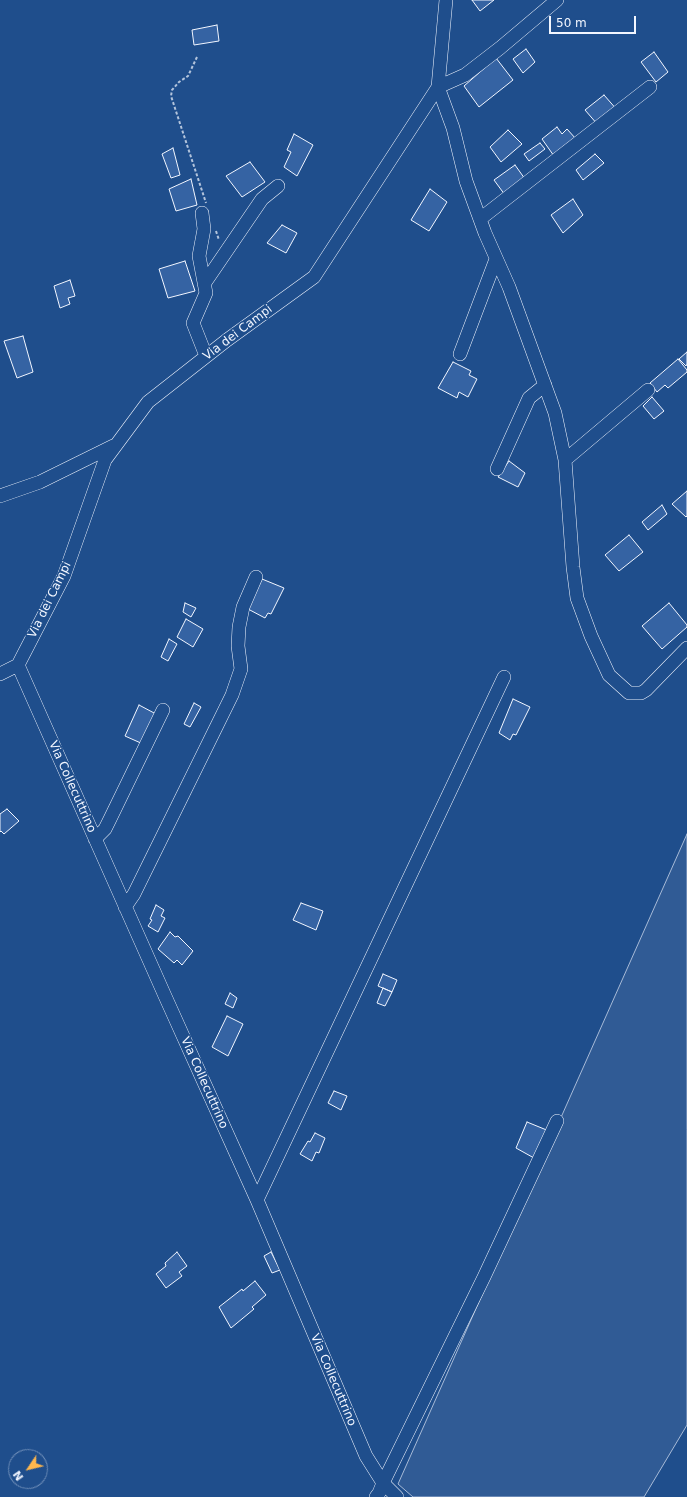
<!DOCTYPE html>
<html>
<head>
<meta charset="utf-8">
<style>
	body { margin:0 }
	#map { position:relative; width:687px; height:1497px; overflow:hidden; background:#1f4e8c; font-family:"DejaVu Sans",sans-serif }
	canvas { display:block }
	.north { position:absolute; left:8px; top:1449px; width:40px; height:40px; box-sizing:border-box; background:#1f4e8c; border:1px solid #7391ba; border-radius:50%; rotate:235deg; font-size:11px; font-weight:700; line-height:16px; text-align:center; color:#f2f6ff }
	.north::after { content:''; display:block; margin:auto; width:14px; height:18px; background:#ffb74d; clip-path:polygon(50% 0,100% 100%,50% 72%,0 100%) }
	.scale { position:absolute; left:549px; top:16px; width:87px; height:18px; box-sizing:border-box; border:2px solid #f2f6ff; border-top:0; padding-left:5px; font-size:12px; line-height:14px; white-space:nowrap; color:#f2f6ff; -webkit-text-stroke:3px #1f4e8c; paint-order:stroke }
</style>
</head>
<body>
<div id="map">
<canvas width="687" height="1497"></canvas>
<div class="north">N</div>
<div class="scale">50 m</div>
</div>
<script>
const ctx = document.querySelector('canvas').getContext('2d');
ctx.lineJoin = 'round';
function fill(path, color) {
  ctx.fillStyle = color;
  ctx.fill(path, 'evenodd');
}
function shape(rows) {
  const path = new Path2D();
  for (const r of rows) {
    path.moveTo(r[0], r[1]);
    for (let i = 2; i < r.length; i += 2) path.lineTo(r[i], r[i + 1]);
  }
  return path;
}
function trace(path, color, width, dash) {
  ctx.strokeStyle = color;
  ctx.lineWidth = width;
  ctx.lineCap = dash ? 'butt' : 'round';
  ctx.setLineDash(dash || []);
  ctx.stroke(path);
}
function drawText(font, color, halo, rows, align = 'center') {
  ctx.font = font + ' "DejaVu Sans",sans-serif';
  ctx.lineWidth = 3;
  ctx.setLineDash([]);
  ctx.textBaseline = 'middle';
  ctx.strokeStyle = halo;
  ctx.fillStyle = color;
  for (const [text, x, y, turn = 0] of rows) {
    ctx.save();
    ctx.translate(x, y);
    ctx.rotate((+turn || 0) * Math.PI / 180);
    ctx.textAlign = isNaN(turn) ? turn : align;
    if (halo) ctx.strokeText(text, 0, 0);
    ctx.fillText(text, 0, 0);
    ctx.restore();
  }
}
const built = shape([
	[687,834,687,1425,644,1497,413,1497,398,1484,687,834]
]);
const building = shape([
	[472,0,494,0,480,11,472,0],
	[217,25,219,41,194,45,192,30,217,25],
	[526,49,535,62,523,73,513,59,526,49],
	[654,52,668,72,656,82,641,62,654,52],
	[496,58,513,80,479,107,464,86,496,58],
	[604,95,618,111,598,125,585,110,604,95],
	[557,127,562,134,567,129,576,139,554,156,542,139,557,127],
	[508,130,522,144,501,162,490,147,508,130],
	[294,134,313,145,297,176,284,167,291,152,287,150,294,134],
	[540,143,545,149,529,161,524,154,540,143],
	[173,148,180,175,171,178,162,154,173,148],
	[595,154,604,163,583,180,576,170,595,154],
	[250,162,265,182,242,197,226,176,250,162],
	[515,165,525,179,505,195,494,180,515,165],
	[191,179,197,205,176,211,169,189,191,179],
	[430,189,447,202,429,231,411,220,430,189],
	[573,199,583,215,563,233,551,215,573,199],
	[282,225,297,233,286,253,267,243,282,225],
	[185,261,195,291,168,298,159,269,185,261],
	[70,280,75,296,68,298,70,304,60,308,54,286,70,280],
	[23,336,33,372,17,378,4,341,23,336],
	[687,352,687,364,686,366,679,359,687,352],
	[678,359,687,370,687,372,668,388,665,385,657,392,650,383,678,359],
	[453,362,471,371,469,375,477,379,468,397,459,392,457,398,438,388,453,362],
	[652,397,664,411,654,419,643,406,652,397],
	[509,461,525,473,518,487,498,477,509,461],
	[687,491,687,516,686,517,672,504,687,491],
	[662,505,667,514,648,530,642,522,662,505],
	[629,535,643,552,619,571,605,555,629,535],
	[262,579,284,588,271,614,268,613,265,618,248,609,262,579],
	[185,603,196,608,191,617,183,612,185,603],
	[669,603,687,625,687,627,662,649,642,626,669,603],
	[186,619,203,629,193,647,177,637,186,619],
	[169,639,177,644,168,661,161,657,169,639],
	[513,699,530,707,516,735,513,734,510,740,499,733,513,699],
	[194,703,201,707,190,727,184,724,194,703],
	[139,705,156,714,143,744,125,736,139,705],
	[7,809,19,821,4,834,1,831,0,832,0,814,7,809],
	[301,903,323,911,316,930,293,920,301,903],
	[156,905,164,910,161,916,165,918,158,932,148,926,152,920,150,919,156,905],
	[170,932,175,937,178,936,193,951,182,965,177,960,174,963,158,949,170,932],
	[383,974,397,980,392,992,378,986,383,974],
	[383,988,392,992,385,1006,377,1003,383,988],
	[230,993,237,998,233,1008,225,1004,230,993],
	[227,1016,243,1024,228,1056,212,1047,227,1016],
	[334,1091,347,1096,341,1110,328,1103,334,1091],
	[527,1122,549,1131,534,1158,516,1148,527,1122],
	[315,1133,325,1138,319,1153,316,1152,312,1161,300,1154,308,1141,310,1142,315,1133],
	[177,1252,187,1266,179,1272,182,1276,166,1288,156,1274,166,1266,165,1263,177,1252],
	[271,1252,280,1270,272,1273,264,1256,271,1252],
	[255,1281,266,1295,252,1307,254,1309,231,1328,219,1307,242,1289,243,1291,255,1281]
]);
const path = shape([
	[197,57,188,76,179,82,172,90,171,96,206,203],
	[216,231,219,240]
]);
const minor = shape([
	[557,0,500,48,465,75,438,87,453,128,466,181,485,233,509,287,555,413,565,460,573,567,577,598,591,636,609,675,629,693,641,693,646,690,687,648],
	[202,213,204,229,199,256,206,293,193,323,206,356],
	[480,219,650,87],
	[204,284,262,199,278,186],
	[460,354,496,259],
	[565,460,648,390],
	[497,469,529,398,545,385],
	[0,496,40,482,113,446],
	[18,665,165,996,257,1200,366,1456,383,1483,397,1497],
	[18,665,64,576,105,460,148,402,227,340,314,277,438,87,446,0],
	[0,674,18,665],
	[95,839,105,829,110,819,163,710],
	[125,907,134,894,232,695,241,669,238,646,239,627,243,607,256,577],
	[257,1200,504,677],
	[376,1497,379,1493,383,1483,484,1277,557,1121]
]);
const streetNames = [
	["Via dei Campi",238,333,-37],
	["Via dei Campi",50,600,-64],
	["Via Collecuttrino",72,787,66],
	["Via Collecuttrino",204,1083,66],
	["Via Collecuttrino",333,1380,67]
];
fill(built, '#305b95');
trace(built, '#a8bbd7', 1);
fill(building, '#3563a3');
trace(building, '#f2f6ff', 1);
trace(minor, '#f2f6ff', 14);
trace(path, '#b3c4dc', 2, [3, 2]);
trace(minor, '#1f4e8c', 13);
drawText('12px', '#f2f6ff', '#1f4e8c', streetNames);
</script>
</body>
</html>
